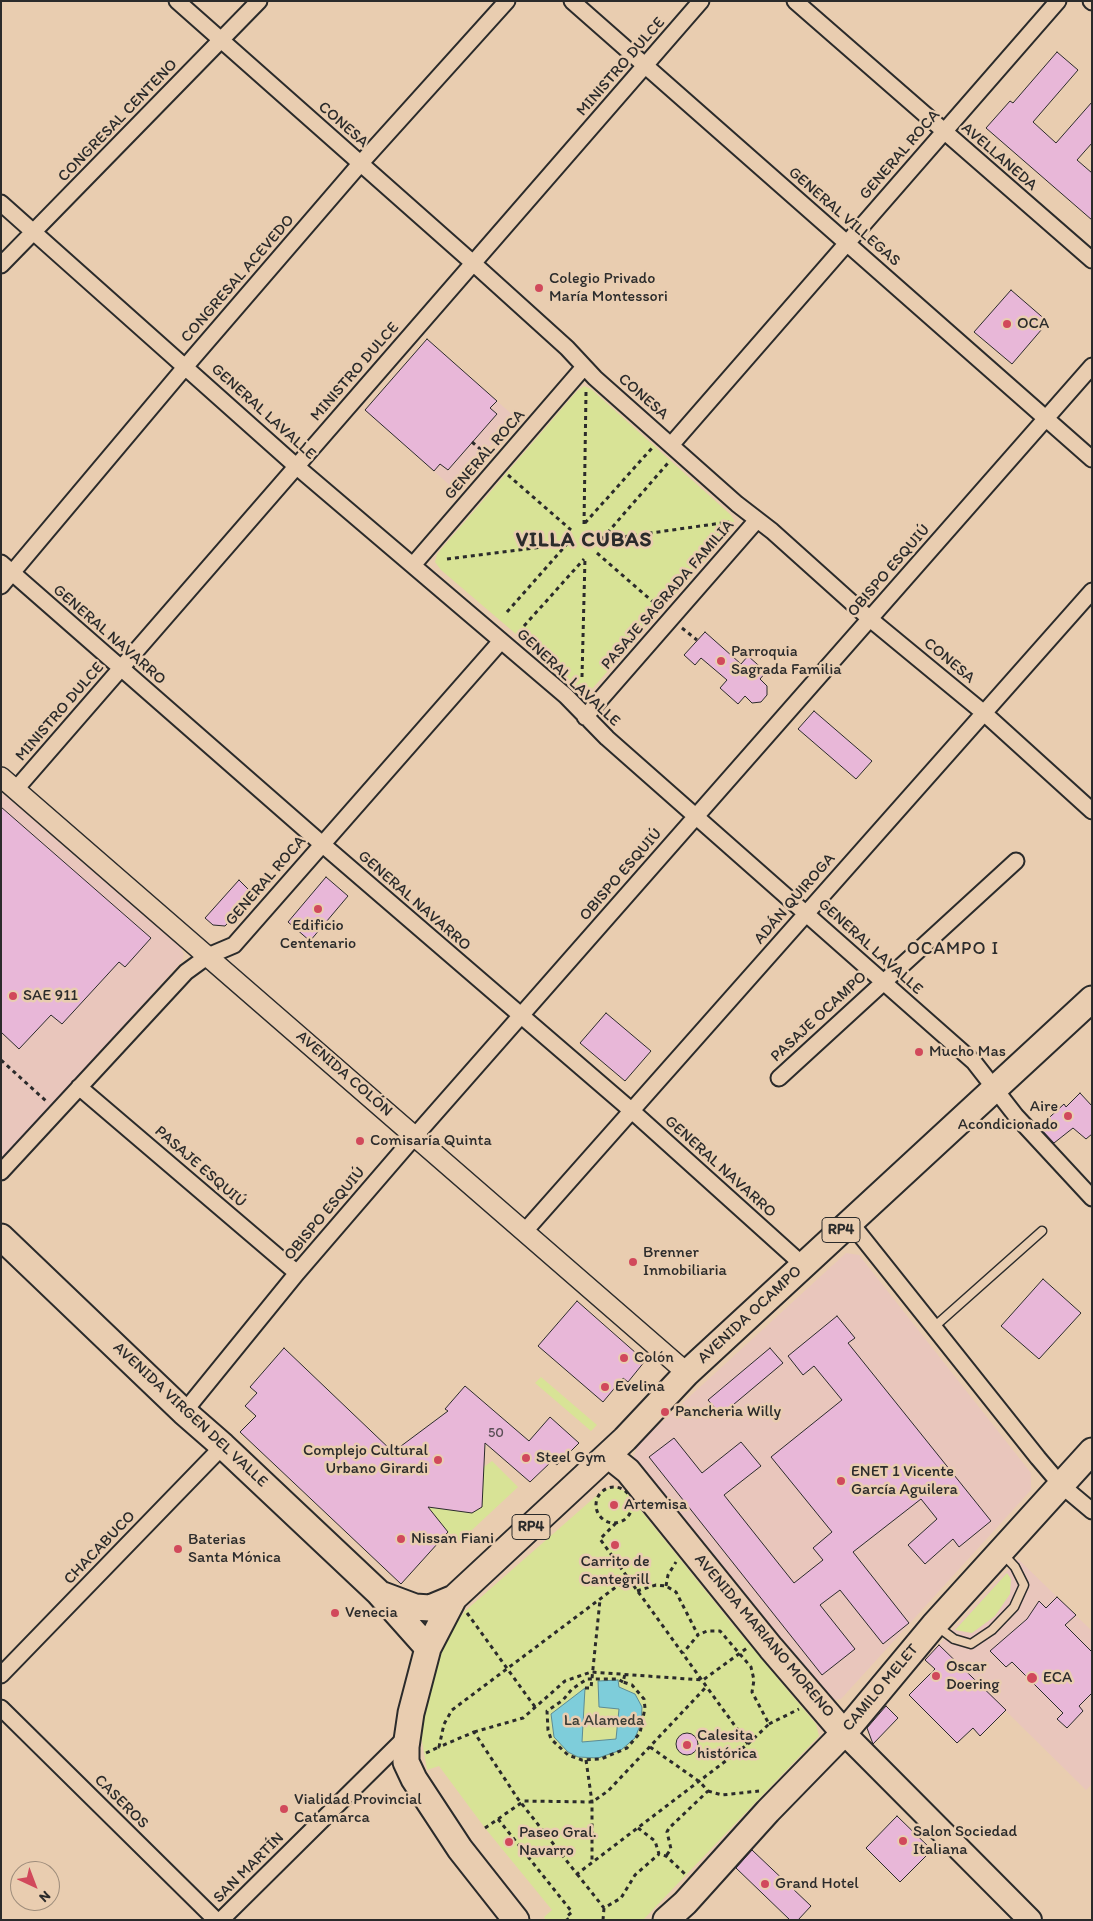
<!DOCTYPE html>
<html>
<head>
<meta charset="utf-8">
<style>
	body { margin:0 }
	#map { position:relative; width:1093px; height:1921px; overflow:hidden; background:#e9cdb0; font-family:Itim,sans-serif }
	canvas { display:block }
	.frame { position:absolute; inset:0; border:2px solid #2b2b2b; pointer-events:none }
	.north { position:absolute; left:10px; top:1861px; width:50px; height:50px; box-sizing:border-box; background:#e9cdb0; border:1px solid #9d8c7b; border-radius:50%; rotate:137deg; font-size:14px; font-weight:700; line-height:20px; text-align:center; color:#2b2b2b }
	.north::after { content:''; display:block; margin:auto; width:18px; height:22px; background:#d1495b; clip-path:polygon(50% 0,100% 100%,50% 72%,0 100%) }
</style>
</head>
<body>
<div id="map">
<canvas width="1093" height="1921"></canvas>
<div class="frame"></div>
<div class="north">N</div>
</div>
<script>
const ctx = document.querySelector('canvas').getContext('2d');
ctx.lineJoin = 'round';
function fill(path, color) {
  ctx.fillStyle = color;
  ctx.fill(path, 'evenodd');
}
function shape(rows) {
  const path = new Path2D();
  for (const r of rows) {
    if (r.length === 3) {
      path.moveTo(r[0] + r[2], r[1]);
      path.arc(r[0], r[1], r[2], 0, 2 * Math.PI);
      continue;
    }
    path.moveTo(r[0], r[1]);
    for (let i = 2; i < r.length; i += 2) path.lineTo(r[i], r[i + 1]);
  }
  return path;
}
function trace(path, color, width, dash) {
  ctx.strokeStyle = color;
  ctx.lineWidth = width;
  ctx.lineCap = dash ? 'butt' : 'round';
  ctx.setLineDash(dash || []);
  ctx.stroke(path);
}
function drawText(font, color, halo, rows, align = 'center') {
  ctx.font = font + ' Itim,sans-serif';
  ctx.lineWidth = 5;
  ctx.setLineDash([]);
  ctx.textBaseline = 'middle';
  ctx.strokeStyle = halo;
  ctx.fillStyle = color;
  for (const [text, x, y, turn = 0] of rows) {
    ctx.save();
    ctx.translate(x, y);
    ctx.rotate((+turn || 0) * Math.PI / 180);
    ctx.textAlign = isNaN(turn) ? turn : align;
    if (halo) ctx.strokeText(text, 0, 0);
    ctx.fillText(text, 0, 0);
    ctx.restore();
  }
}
const built = shape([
	[427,339,515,417,453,488,365,411],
	[1,792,180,947,184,954,182,961,1,1160],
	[846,1253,859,1255,1031,1473,1031,1490,841,1699,833,1700,826,1697,632,1461,638,1444],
	[1018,1559,1092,1631,1092,1784,1086,1790,939,1645]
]);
const green = shape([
	[584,386,591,389,731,515,735,523,730,532,592,689,585,693,441,570,435,562,437,554,577,391],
	[541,1377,597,1425,591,1431,535,1383],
	[492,1461,518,1487,457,1544,428,1507],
	[614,1487,625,1491,733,1625,816,1724,819,1736,643,1920,546,1920,544,1917,552,1910,485,1828,439,1766,427,1770,422,1741,423,1720,441,1654,449,1634,465,1611,603,1490],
	[1007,1573,1011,1579,1010,1594,995,1616,972,1633,955,1630]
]);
const water = shape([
	[618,1680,619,1687,635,1694,642,1707,641,1723,635,1738,621,1750,598,1758,578,1757,568,1752,554,1737,551,1714,585,1688,582,1742,616,1739,619,1709,599,1707,598,1681,618,1680]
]);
const building = shape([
	[1057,52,1078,70,1033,122,1056,143,1092,102,1092,143,1077,160,1092,173,1092,220,986,128,1010,101,1013,103,1057,52],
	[1011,290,1048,322,1012,364,974,332,1011,290],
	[427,339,497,401,490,408,497,414,448,470,440,464,434,471,365,410,427,339],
	[705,632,741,664,748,656,766,672,760,679,767,686,767,695,761,702,752,703,745,696,738,704,720,688,727,680,701,658,695,665,684,655,705,632],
	[814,711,872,761,856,779,798,729,814,711],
	[1,807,151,938,125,967,119,962,62,1024,51,1015,19,1049,1,1032,1,807],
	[326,877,348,896,310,941,288,922,326,877],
	[239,880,254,895,225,926,213,925,205,918,239,880],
	[606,1013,651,1051,625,1081,580,1043,606,1013],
	[1080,1093,1092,1106,1092,1134,1086,1139,1073,1128,1054,1143,1039,1127,1064,1104,1066,1107,1080,1093],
	[1043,1279,1081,1313,1039,1359,1001,1326,1043,1279],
	[577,1301,645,1361,628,1382,623,1378,603,1402,538,1346,577,1301],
	[837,1316,855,1338,848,1343,991,1521,959,1547,953,1539,925,1564,908,1545,937,1519,921,1499,853,1552,909,1623,883,1644,840,1590,820,1605,855,1649,822,1675,649,1457,674,1438,702,1473,741,1442,761,1466,724,1495,794,1583,823,1560,813,1548,832,1532,771,1457,842,1400,814,1366,803,1375,788,1356,837,1316],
	[284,1348,393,1452,448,1411,445,1409,465,1386,529,1441,550,1417,579,1443,557,1465,552,1461,530,1482,485,1443,482,1507,472,1513,428,1507,448,1532,401,1584,240,1432,256,1416,245,1406,257,1393,250,1387,284,1348],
	[770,1348,783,1363,721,1415,708,1400,770,1348],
	[1057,1597,1076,1615,1065,1625,1092,1652,1092,1693,1079,1706,1083,1711,1067,1728,1057,1719,1063,1713,1012,1662,1006,1667,990,1651,1027,1619,1039,1601,1046,1608,1057,1597],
	[939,1645,1006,1710,980,1736,973,1728,957,1743,909,1695,935,1669,925,1660,939,1645],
	[886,1706,898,1718,873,1744,867,1728,886,1706],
	[687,1744,11],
	[897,1816,932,1850,900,1882,866,1848,897,1816],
	[752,1850,811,1906,798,1920,790,1920,736,1868,752,1850]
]);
const path = shape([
	[472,442,487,455],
	[508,475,571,530],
	[585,523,652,448],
	[584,524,586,392],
	[602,539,668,463],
	[601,540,729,522],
	[597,553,660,608],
	[447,559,567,544],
	[507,612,567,544],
	[524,626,584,559],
	[682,628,697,640],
	[582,677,585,558],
	[1,1060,46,1101],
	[614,1505,18],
	[616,1523,600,1539,748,1744],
	[628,1578,452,1710,444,1724,439,1747,474,1732,518,1799,577,1874,748,1744,769,1724,752,1692,754,1680,751,1667,720,1631,707,1631,698,1635],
	[666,1586,668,1575,676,1562],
	[637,1591,656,1585,666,1586,676,1592,698,1635,683,1653],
	[467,1613,535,1707],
	[623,1682,618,1679,587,1679,572,1689,563,1700,547,1711,548,1730,551,1739,568,1755,582,1760,601,1759,627,1748,640,1733,645,1708,644,1699,632,1685,623,1682,625,1674],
	[585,1688,591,1688,600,1600],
	[769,1724,799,1709],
	[474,1732,523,1718,565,1681,591,1672,703,1680,747,1648],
	[650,1747,700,1782,708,1791,669,1828,667,1832,671,1849,666,1856],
	[426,1753,439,1747],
	[586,1760,592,1802,592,1862],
	[708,1791,722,1795,759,1791],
	[498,1819,572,1912,566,1917,568,1920],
	[485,1828,524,1801,592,1802,608,1791,707,1686],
	[638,1828,655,1841,659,1854,666,1856,686,1875],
	[577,1874,604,1908,621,1898,635,1875,659,1854],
	[603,1920,604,1908]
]);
const service = shape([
	[934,1327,1042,1231],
	[938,1627,954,1639,971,1644,992,1630,1014,1607,1024,1585,1015,1567,1003,1554]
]);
const minor = shape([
	[177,1,473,263,567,348,595,378,737,504,772,531,870,619,984,713,1092,811],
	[572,1,1092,459],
	[795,1,1092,260],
	[1091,1,1092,2],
	[1,203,296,466,566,696,607,738,974,1062,1016,1116,1092,1198],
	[1,265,259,1],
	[671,445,1058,1],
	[1,563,322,844,632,1111,803,1265],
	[413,565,584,367],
	[1,586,186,366,360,164,507,1],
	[585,717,757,520],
	[16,789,701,1],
	[779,1078,1016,861],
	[79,1087,297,1273],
	[1,1172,186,972,208,956,234,945,501,641],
	[850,1222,1038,1458,1061,1485,1092,1511],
	[525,1231,1092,591],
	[184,1412,297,1273,415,1136,1092,366],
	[1,1675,223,1446],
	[1,1708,216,1920],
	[221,1920,407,1736]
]);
const tertiary = shape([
	[1,777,687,1373]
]);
const secondary = shape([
	[844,1733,1030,1920]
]);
const primary = shape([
	[1,1237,184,1412,223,1446,379,1593,428,1648],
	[608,1455,628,1471,771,1648,844,1733],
	[383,1595,415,1607,430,1608,454,1598],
	[516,1920,460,1849,414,1779,406,1762,406,1747,411,1713,428,1648,454,1598,625,1439,687,1373,1092,999],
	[666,1920,685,1903,768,1811,844,1733,934,1625,1092,1451]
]);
const markers = [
	[539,288,5,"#d1495b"],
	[1007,324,5,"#d1495b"],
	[721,661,5,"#d1495b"],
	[318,909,5,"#d1495b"],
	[13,996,5,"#d1495b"],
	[919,1052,5,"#d1495b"],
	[1068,1116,5,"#d1495b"],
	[360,1141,5,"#d1495b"],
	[633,1262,5,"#d1495b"],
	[624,1358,5,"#d1495b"],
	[605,1387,5,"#d1495b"],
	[665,1412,5,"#d1495b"],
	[526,1458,5,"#d1495b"],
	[438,1460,5,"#d1495b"],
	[841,1481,5,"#d1495b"],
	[614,1505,5,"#d1495b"],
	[401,1539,5,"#d1495b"],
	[615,1545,5,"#d1495b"],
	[178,1549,5,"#d1495b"],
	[335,1613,5,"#d1495b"],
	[936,1676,5,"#d1495b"],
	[1032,1678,6,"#d1495b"],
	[687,1745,5,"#d1495b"],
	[284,1809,5,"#d1495b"],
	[903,1841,5,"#d1495b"],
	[509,1842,5,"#d1495b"],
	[765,1884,5,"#d1495b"]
];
const numberNames = [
	["50",496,1433]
];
const shields = [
	[841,1230,38],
	[531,1527,38]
];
const shieldNames = [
	["RP4",841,1230],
	["RP4",531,1527]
];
const streetNames = [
	["MINISTRO DULCE",621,67,-49],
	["CONGRESAL CENTENO",118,121,-46],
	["CONESA",343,125,41],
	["GENERAL ROCA",900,155,-49],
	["AVELLANEDA",999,157,41],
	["GENERAL VILLEGAS",844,217,41],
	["CONGRESAL ACEVEDO",238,279,-49],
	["MINISTRO DULCE",355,372,-49],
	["CONESA",643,397,41],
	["GENERAL LAVALLE",263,412,42],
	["GENERAL ROCA",485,455,-49],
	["OBISPO ESQUIÚ",889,571,-49],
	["PASAJE SAGRADA FAMILIA",668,595,-49],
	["GENERAL NAVARRO",109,635,41],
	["CONESA",949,661,40],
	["GENERAL LAVALLE",568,678,43],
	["MINISTRO DULCE",60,712,-49],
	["OBISPO ESQUIÚ",621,875,-49],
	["GENERAL ROCA",266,881,-49],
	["ADÁN QUIROGA",795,899,-49],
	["GENERAL NAVARRO",414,901,41],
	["GENERAL LAVALLE",870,947,42],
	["PASAJE OCAMPO",819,1017,-43],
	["AVENIDA COLÓN",344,1074,41],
	["PASAJE ESQUIÚ",200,1167,41],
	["GENERAL NAVARRO",720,1167,42],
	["OBISPO ESQUIÚ",325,1214,-50],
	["AVENIDA OCAMPO",750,1315,-43],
	["AVENIDA VIRGEN DEL VALLE",190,1415,43],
	["CHACABUCO",100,1548,-46],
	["AVENIDA MARIANO MORENO",764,1636,50],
	["CAMILO MELET",881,1688,-50],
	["CASEROS",121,1802,45],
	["SAN MARTÍN",249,1868,-45]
];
const poiNames = [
	["Colegio Privado",549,279],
	["María Montessori",549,297],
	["OCA",1017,324],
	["Parroquia",731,652],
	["Sagrada Familia",731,670],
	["Edificio",318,926,"center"],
	["Centenario",318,944,"center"],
	["SAE 911",23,996],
	["Mucho Mas",929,1052],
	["Aire",1058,1107,"right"],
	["Acondicionado",1058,1125,"right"],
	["Comisaría Quinta",370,1141],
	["Brenner",643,1253],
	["Inmobiliaria",643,1271],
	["Colón",634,1358],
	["Evelina",615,1387],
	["Pancheria Willy",675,1412],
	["Complejo Cultural",428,1451,"right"],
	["Urbano Girardi",428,1469,"right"],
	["Steel Gym",536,1458],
	["ENET 1 Vicente",851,1472],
	["García Aguilera",851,1490],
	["Artemisa",624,1505],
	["Nissan Fiani",411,1539],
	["Baterias",188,1540],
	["Santa Mónica",188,1558],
	["Carrito de",615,1562,"center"],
	["Cantegrill",615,1580,"center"],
	["Venecia",345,1613],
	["Oscar",946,1667],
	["Doering",946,1685],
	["ECA",1043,1678],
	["Calesita",697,1736],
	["histórica",697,1754],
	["Vialidad Provincial",294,1800],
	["Catamarca",294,1818],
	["Salon Sociedad",913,1832],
	["Italiana",913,1850],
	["Paseo Gral.",519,1833],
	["Navarro",519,1851],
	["Grand Hotel",775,1884]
];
const parkNames = [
	["La Alameda",604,1721]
];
const neighbourhoodNames = [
	["OCAMPO I",953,949]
];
const districtNames = [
	["VILLA CUBAS",584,541]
];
fill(built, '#e9c6bc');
fill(green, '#d8e396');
fill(water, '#7ecdda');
trace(water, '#5d8c94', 1);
fill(building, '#e8b7d8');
trace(building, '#2b2b2b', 1);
trace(service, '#2b2b2b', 11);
trace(minor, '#2b2b2b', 19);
trace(tertiary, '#2b2b2b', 22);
trace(secondary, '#2b2b2b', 26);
trace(primary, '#2b2b2b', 29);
trace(path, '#2b2b2b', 3, [4, 4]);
trace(service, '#e9cdb0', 8);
trace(minor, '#e9cdb0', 15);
trace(tertiary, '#e9cdb0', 19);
trace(secondary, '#e9cdb0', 22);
trace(primary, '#e9cdb0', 25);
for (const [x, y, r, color] of markers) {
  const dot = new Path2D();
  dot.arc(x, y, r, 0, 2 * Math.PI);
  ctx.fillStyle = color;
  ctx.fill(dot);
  trace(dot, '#e9cdb0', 2);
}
drawText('14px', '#5a4e56', null, numberNames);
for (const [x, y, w] of shields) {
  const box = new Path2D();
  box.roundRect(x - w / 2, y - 12.5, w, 25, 4);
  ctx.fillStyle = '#e9cdb0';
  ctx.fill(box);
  trace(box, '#2b2b2b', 1);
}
drawText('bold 15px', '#2b2b2b', null, shieldNames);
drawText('16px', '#2b2b2b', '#e9cdb0', streetNames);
drawText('16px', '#2b2b2b', '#e9cdb0', poiNames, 'left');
drawText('16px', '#3c3d36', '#e9cdb0', parkNames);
ctx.letterSpacing = '1px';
drawText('18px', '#2b2b2b', '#e9cdb0', neighbourhoodNames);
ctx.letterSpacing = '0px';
ctx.letterSpacing = '1px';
drawText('bold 21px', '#2b2b2b', '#e9cdb0', districtNames);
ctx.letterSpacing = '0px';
</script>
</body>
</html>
